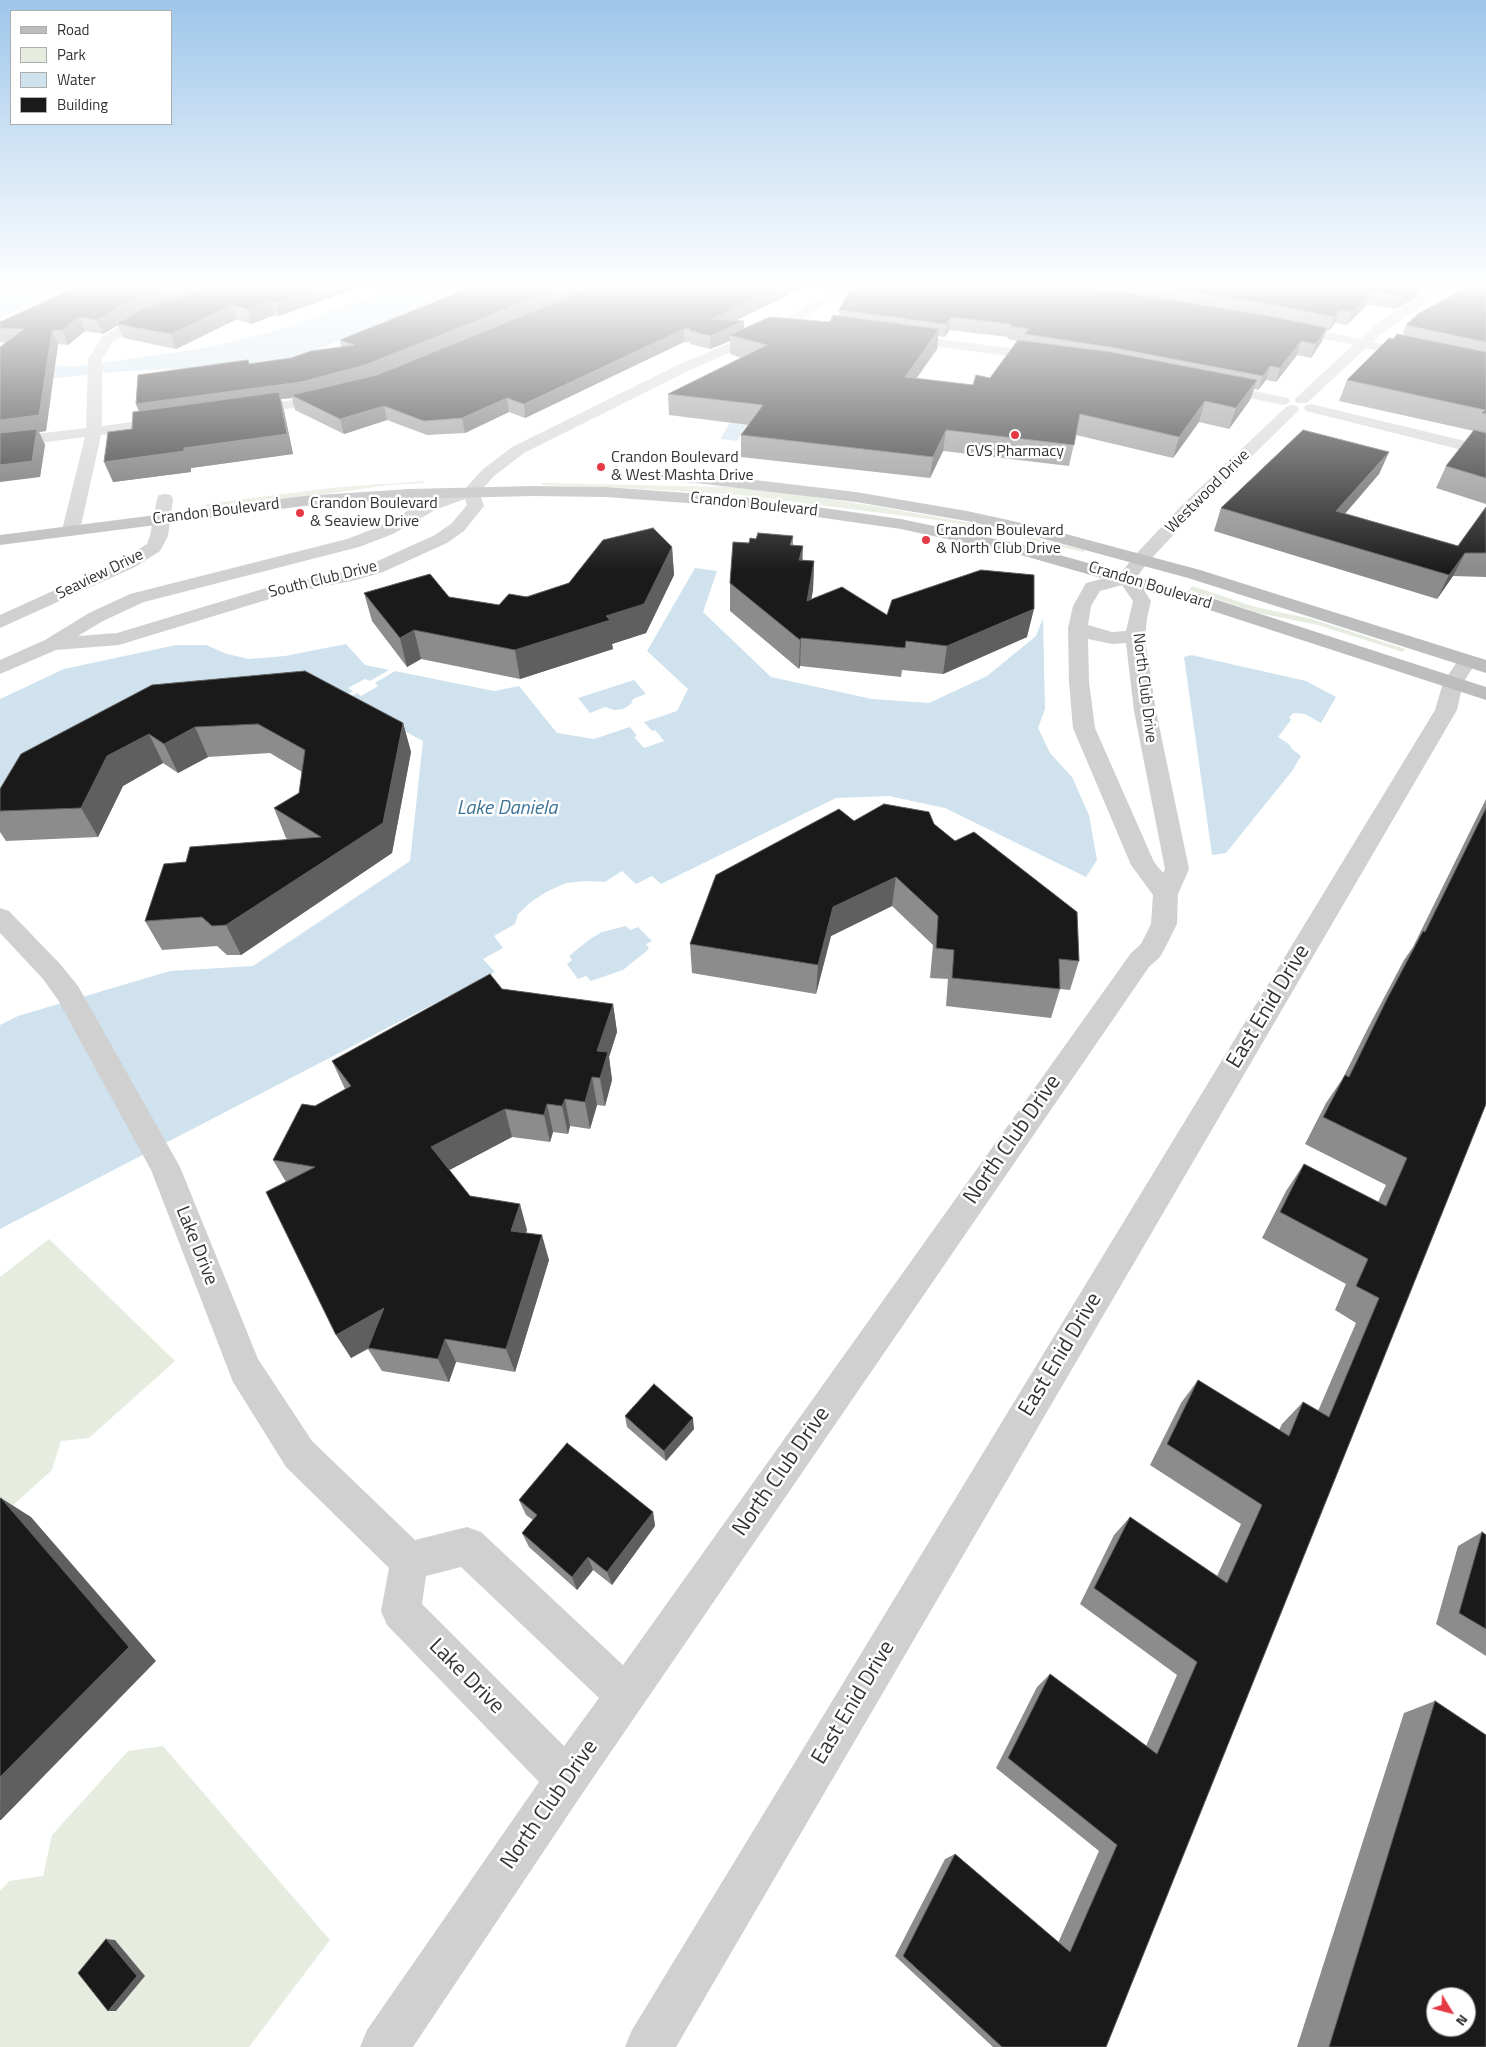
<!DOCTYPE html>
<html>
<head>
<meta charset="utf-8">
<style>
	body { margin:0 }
	#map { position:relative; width:1486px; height:2047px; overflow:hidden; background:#fff; font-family:"Titillium Web",sans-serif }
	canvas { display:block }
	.legend { position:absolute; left:10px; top:10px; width:162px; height:115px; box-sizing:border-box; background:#fff; border:1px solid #adadad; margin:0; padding:6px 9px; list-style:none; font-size:15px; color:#333 }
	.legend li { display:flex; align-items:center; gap:10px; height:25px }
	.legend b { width:25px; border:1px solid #adadad }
	.north { position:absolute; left:1426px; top:1987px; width:50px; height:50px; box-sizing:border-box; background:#fff; border:1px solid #adadad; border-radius:50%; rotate:127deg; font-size:14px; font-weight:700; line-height:20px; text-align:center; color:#333 }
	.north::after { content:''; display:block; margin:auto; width:18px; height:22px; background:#e63946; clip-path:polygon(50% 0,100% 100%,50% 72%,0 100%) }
</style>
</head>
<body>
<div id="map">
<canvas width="1486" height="2047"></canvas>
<ul class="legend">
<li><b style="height:6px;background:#bdbdbd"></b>Road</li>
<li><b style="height:14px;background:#e6ecdf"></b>Park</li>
<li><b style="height:14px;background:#cfe2ee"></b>Water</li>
<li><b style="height:14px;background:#1a1a1a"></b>Building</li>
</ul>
<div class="north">N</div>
</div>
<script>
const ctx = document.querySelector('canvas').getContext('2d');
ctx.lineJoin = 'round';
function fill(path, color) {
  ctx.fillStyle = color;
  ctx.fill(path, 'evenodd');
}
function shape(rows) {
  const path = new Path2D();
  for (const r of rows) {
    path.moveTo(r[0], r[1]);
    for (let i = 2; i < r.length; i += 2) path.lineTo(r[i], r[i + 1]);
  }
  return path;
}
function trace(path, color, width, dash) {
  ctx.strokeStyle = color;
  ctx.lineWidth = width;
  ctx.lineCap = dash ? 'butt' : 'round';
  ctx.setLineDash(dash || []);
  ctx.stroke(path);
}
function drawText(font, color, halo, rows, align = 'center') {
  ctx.font = font + ' "Titillium Web",sans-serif';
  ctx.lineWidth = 5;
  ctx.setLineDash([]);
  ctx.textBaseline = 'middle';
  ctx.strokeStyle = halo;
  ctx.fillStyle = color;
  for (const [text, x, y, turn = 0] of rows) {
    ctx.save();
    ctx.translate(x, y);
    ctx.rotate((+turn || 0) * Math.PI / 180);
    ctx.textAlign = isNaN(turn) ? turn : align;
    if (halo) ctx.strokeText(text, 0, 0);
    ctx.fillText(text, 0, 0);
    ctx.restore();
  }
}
const green = shape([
	[424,481,424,483,388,485,327,494,206,507,206,504,330,488],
	[542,483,731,487,795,494,881,507,976,524,1085,550,1083,552,978,527,944,521,741,495,625,488,541,485],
	[1192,586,1255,607,1312,619,1405,649,1403,652,1318,625,1259,613,1189,590],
	[49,1239,175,1361,89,1438,61,1441,52,1470,0,1517,0,1277],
	[163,1746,330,1940,249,2047,0,2047,0,1891,9,1881,43,1876,52,1835,128,1751]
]);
const water = shape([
	[8,285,89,285,0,317,0,287],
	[403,285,478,285,308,353,259,366,125,371,0,384,0,365,80,366,199,349,272,332],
	[730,423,747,425,737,441,720,439],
	[695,568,717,571,703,612,771,677,872,699,929,703,987,676,1036,636,1043,618,1045,709,1038,728,1050,753,1072,777,1089,815,1097,860,1086,877,945,808,889,796,836,798,661,884,652,876,636,884,622,871,605,882,586,881,566,883,546,892,531,902,518,914,515,924,494,936,503,948,483,959,495,972,0,1229,0,1025,18,1016,170,971,253,966,410,861,423,741,324,688,0,808,0,699,64,669,176,645,206,645,227,654,249,659,285,656,346,644,365,665,494,691,519,686,557,733,594,739,677,711,688,689,647,651],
	[1191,655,1306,681,1336,697,1321,723,1305,714,1294,713,1289,717,1291,720,1278,737,1290,745,1291,748,1301,756,1292,771,1226,853,1212,855,1184,657],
	[634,680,646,694,633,699,631,704,623,709,614,710,605,707,590,713,578,698],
	[626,926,630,930,638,927,652,941,646,944,649,949,623,970,591,981,586,976,578,979,567,964,572,960,569,956,590,939,602,932]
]);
const pier = shape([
	[389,670,395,671,375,683,378,686,361,696,357,693,346,700,342,698,353,691,348,688,365,679,370,681],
	[644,722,652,731,655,730,664,741,644,748,634,737,637,736,630,727]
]);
const minor = shape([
	[1445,285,1460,285,1425,304,1387,329,1373,342,1486,366,1486,374,1366,348,1307,403,1297,403,1295,400,1297,397,1353,345,1282,330,1280,327,1282,324,1287,323,1360,339,1377,323,1417,298,1445,285],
	[153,311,160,315,158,318,146,322,112,343,102,359,102,426,170,417,175,419,178,422,175,425,170,427,101,435,80,530,77,534,71,535,65,534,62,530,85,437,0,448,0,438,86,428,88,359,102,337,136,316,153,311],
	[900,334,1046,353,1053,357,1046,361,895,341,893,338,895,335,900,334],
	[1216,383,1283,397,1288,398,1290,401,1288,404,1283,405,1211,390,1209,387,1211,384,1216,383],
	[330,392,335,393,337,396,335,399,306,406,247,415,242,414,240,411,242,408,247,407,306,398,330,392],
	[1311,404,1486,446,1486,456,1306,411,1304,408,1306,405,1311,404],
	[1292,405,1297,406,1299,409,1297,412,1195,512,1148,562,1136,578,1151,601,1147,618,1145,639,1156,711,1189,869,1178,894,1177,924,1164,950,1160,957,1149,967,956,1248,582,1794,413,2047,360,2047,367,2030,539,1782,387,1625,381,1611,389,1568,286,1467,233,1382,151,1170,58,1000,43,979,0,933,0,908,9,911,61,965,78,986,180,1167,258,1359,312,1441,415,1540,467,1527,481,1532,623,1665,1131,953,1141,944,1151,924,1153,895,1131,865,1073,728,1069,682,1068,628,1073,606,1086,583,1120,574,1136,554,1183,504,1287,406,1292,405],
	[1122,585,1133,601,1126,631,1112,632,1088,625,1091,606,1100,591,1122,585],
	[1088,639,1112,644,1126,643,1134,711,1165,869,1163,873,1154,862,1095,728,1089,682,1088,639],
	[461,1567,599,1698,564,1746,422,1604,426,1576,461,1567],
	[471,486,477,487,479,491,484,506,464,531,447,543,383,572,356,580,286,594,119,645,56,650,0,674,0,660,45,640,89,613,130,594,347,539,381,526,423,502,471,486],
	[465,499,467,505,452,523,435,535,371,564,352,570,276,585,117,633,78,636,103,621,144,602,359,547,393,534,435,510,465,499],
	[165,494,171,495,173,499,168,536,160,551,135,567,0,628,0,615,123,559,147,544,150,536,157,499,159,495,165,494],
	[1467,655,1474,657,1477,661,1463,683,1457,710,676,2047,625,2047,632,2030,1435,710,1443,683,1460,657,1467,655]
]);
const tertiary = shape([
	[844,285,858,285,796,322,791,323,784,319,844,285],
	[765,328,770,329,772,332,770,335,690,370,524,453,494,476,477,495,471,496,465,495,463,491,482,470,512,447,680,364,765,328]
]);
const secondary = shape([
	[647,471,696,473,856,492,967,511,1040,527,1200,570,1486,660,1486,673,1188,578,1037,537,967,521,856,502,696,483,641,479,639,476,641,473,647,471],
	[533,486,606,487,754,498,901,519,1024,545,1202,595,1486,687,1486,700,1188,603,1021,555,901,529,754,508,606,497,533,496,409,499,304,506,0,545,0,535,304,496,409,489,533,486]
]);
const wall = shape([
	[62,285,365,285,279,316,275,315,251,324,237,319,176,349,123,338,118,325,103,334,85,331,68,345,58,344,46,431,39,432,45,445,40,477,6,343,0,342,0,322,68,291,64,289],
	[468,285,808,285,735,321,744,329,830,322,839,316,839,310,853,285,1442,285,1435,288,1422,286,1418,296,1396,309,1368,304,1347,325,1335,323,1329,331,1326,330,1322,341,1311,358,1297,355,1276,382,1266,380,1258,390,1254,389,1250,400,1229,429,1199,422,1173,458,1076,435,1069,466,943,451,930,478,741,457,741,435,749,425,669,415,668,394,741,358,730,354,730,341,710,349,690,344,690,342,684,342,525,418,509,412,465,433,427,435,387,420,344,434,295,410,292,398,281,399,284,411,293,454,191,468,191,472,113,482,139,412,136,404,249,364,291,358,341,347,340,340,456,294,456,289],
	[949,330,1008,337,1008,339,1017,341,990,378,973,385,916,379,937,349,938,336,945,337],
	[1482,285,1486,285,1486,504,1436,488,1446,466,1474,431,1339,401,1347,380,1393,339,1402,336,1406,325,1481,287],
	[1389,452,1379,474,1345,514,1458,546,1486,507,1486,577,1453,576,1437,599,1214,531,1221,508],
	[793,536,793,545,802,561,814,561,813,590,811,599,887,615,1027,637,943,674,902,670,901,677,800,666,799,669,730,611,730,583,749,543,756,539],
	[672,547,674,575,646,633,612,644,613,649,520,679,421,659,407,667,372,621,364,593,449,597,499,605,569,583],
	[152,685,403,723,411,752,392,853,241,955,227,955,217,946,162,950,145,921,186,862,289,840,286,838,274,808,299,793,302,772,270,753,208,757,178,773,163,763,123,786,98,837,6,841,0,832,0,789],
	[1486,799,1486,1104,1106,2047,993,2047,895,1956,945,1859,955,1854,1058,1943,1099,1851,996,1768,1037,1687,1050,1674,1146,1746,1177,1675,1080,1604,1114,1535,1130,1517,1217,1576,1241,1524,1150,1465,1181,1403,1198,1380,1279,1430,1282,1424,1303,1402,1318,1411,1356,1323,1335,1310,1346,1284,1262,1238,1286,1191,1304,1164,1378,1202,1386,1185,1305,1144,1326,1103,1343,1078,1368,1028,1404,960,1413,947],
	[854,821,934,824,955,841,1079,961,1070,990,1060,989,1051,1018,946,1006,948,979,930,978,933,945,892,906,831,936,816,994,692,973,690,944],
	[502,989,613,1004,617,1032,609,1057,612,1080,605,1106,597,1105,590,1129,570,1126,568,1134,553,1132,550,1142,512,1137,449,1170,470,1196,527,1230,526,1233,549,1260,515,1372,456,1362,449,1382,382,1371,368,1349,351,1358,286,1182,273,1160,315,1106,345,1089,332,1061],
	[625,1416,694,1429,666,1461,627,1427],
	[519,1500,653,1512,655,1526,612,1585,593,1570,577,1590,529,1547,522,1533,533,1520,526,1515],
	[1482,1532,1486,1535,1486,1656,1436,1624,1458,1546],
	[1435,1701,1486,2047,1297,2047,1404,1713]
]);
const shadedWall = shape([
	[179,285,226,285,117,324,118,325,103,334,97,320,130,300],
	[324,285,365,285,279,316,275,302],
	[566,285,598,285,368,379,291,395,292,398,281,399,284,411,293,454,191,468,191,472,113,482,104,462,142,419,136,404,301,382],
	[782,285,808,285,712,332,712,319],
	[1421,285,1422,285,1418,296,1396,309,1401,296],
	[1436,285,1442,285,1435,288],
	[1372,291,1368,304,1347,325,1352,312],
	[271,301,275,315,251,324,247,309],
	[232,305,237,319,176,349,171,334],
	[1339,310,1335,323,1329,331,1334,317],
	[80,317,85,331,68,345,62,330],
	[951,317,949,330,945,337,946,324],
	[744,321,744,334,729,335,730,341,710,349,710,336],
	[1327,328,1322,341,1311,358,1316,344],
	[684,329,684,342,525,418,524,404],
	[939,329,937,349,903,398,905,377],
	[52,330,58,344,46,431,39,432,45,445,40,477,0,482,0,420],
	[1301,341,1297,355,1276,382,1280,368],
	[1270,366,1266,380,1258,390,1263,376],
	[1257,380,1250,400,1229,429,1236,408],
	[507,398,509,412,465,433,462,418],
	[1205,401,1199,422,1173,458,1179,437],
	[384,406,387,420,344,434,340,419],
	[946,430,943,451,930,478,933,457],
	[1389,452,1379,474,1327,534,1336,511],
	[803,546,802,573,799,560],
	[672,547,674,575,646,633,612,644,613,649,520,679,515,650,606,616],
	[1465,553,1453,576,1437,599,1449,575],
	[814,561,813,590,806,629,807,601],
	[1034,609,1027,637,943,674,947,646],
	[414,630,421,659,407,667,400,638],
	[801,638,800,666,799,669,800,640],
	[403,723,411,752,392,853,241,955,226,925,383,823],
	[195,727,208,757,178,773,164,744],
	[149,734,163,763,123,786,98,837,81,808,107,756],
	[896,877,892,906,831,936,816,994,818,965,833,907],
	[613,1004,617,1032,609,1057,612,1080,605,1106,600,1078,597,1051],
	[592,1077,597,1105,590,1129,585,1102],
	[565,1099,570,1126,568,1134,562,1106],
	[547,1104,553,1132,550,1142,544,1115],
	[505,1109,512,1137,442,1174,431,1147],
	[520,1204,527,1230,519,1256,511,1231],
	[542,1235,549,1260,515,1372,506,1349],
	[384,1308,397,1332,351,1358,336,1335],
	[445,1339,456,1362,449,1382,438,1359],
	[693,1418,694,1429,666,1461,664,1451],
	[1,1498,31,1517,156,1661,1,1820,0,1820],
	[653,1512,655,1526,612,1585,607,1572],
	[588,1557,593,1570,577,1590,572,1577],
	[106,1939,115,1940,145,1976,116,2011,108,2011]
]);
const building = shape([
	[81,285,179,285,130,300,97,320,80,317,62,330,52,330,39,415,0,420,0,347,24,329,0,328,0,322,81,285],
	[217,285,324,285,275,302,271,301,247,309,232,305,171,334,117,324,142,309,217,285],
	[468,285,566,285,365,365,301,382,136,404,138,375,248,360,249,364,291,358,311,351,355,345,340,340,462,291,456,289,468,285],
	[598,285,782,285,712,319,744,321,710,336,689,330,690,328,684,329,524,404,507,398,462,418,424,421,384,406,340,419,291,395,377,375,598,285],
	[853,285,1060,285,1136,294,1274,317,1327,328,1316,344,1301,341,1280,368,1270,366,1263,376,1110,347,1025,334,1029,329,1010,326,1011,324,951,317,946,324,839,310,853,285],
	[1149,285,1421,285,1401,296,1372,291,1352,312,1339,310,1334,317,1275,305,1149,285],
	[1470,285,1486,287,1486,342,1406,325,1418,314,1470,285],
	[833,315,939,329,905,377,973,385,976,375,990,378,1018,340,1111,352,1257,380,1236,408,1205,401,1179,437,1080,414,1074,445,946,430,933,457,741,435,763,405,668,394,767,345,729,335,770,317,830,322,833,315],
	[1397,334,1486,352,1486,414,1482,413,1485,410,1347,380,1389,338,1393,339,1397,334],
	[279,392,287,434,184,448,184,451,104,462,108,432,132,429,133,412,279,392],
	[37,429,32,461,0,465,0,433,37,429],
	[1303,430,1389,452,1336,511,1458,546,1486,507,1486,553,1465,553,1449,575,1221,508,1303,430],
	[1474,430,1486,433,1486,478,1446,466,1474,430],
	[653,528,672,547,644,604,606,616,610,620,515,650,414,630,400,638,364,593,430,574,449,597,499,605,509,594,527,597,569,583,603,540,653,528],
	[758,533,793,536,790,545,803,546,799,560,814,561,807,601,842,587,887,615,892,600,981,570,1034,575,1034,609,947,646,906,641,905,648,801,638,800,640,730,583,733,542,749,543,750,538,756,539,758,533],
	[305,671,403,723,383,823,226,925,212,926,202,917,145,921,164,864,186,862,190,847,321,837,274,808,299,793,305,750,258,724,195,727,164,744,149,734,107,756,81,808,0,811,0,789,21,754,152,685,305,671],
	[884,804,929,812,934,824,955,841,974,832,1077,912,1079,961,1059,959,1060,989,952,978,954,950,936,948,938,916,896,877,833,907,818,965,690,944,716,875,839,809,854,821,884,804],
	[1486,808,1486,1104,1106,2047,1002,2047,903,1956,955,1854,1070,1952,1117,1845,1008,1758,1050,1674,1157,1754,1197,1662,1094,1588,1130,1517,1227,1583,1262,1505,1167,1444,1198,1380,1289,1436,1303,1402,1329,1417,1379,1298,1356,1286,1368,1259,1280,1212,1304,1164,1386,1206,1407,1158,1323,1117,1345,1075,1349,1077,1387,999,1423,931,1425,932,1486,808],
	[490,974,502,989,613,1004,597,1051,608,1052,600,1078,592,1077,585,1102,565,1099,562,1106,547,1104,544,1115,505,1109,431,1147,470,1196,520,1204,511,1231,542,1235,506,1349,445,1339,438,1359,368,1348,384,1308,336,1335,266,1192,315,1167,273,1160,302,1104,315,1106,351,1086,332,1061,490,974],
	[654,1384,693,1418,664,1451,625,1416,654,1384],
	[567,1443,653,1512,607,1572,588,1557,572,1577,522,1533,537,1515,519,1500,567,1443],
	[1,1498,129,1647,0,1777,0,1499,1,1498],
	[1482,1532,1486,1535,1486,1629,1459,1613,1482,1532],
	[1435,1701,1486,1735,1486,2047,1329,2047,1435,1701],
	[1436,1997,1466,1997,1466,2027,1436,2027,1436,1997],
	[106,1939,137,1976,108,2011,78,1973,106,1939]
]);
const markers = [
	[1015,435,5,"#e63946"],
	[601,467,5,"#e63946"],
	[300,513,5,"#e63946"],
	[926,540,5,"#e63946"]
];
const farPoinames = [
	["CVS Pharmacy",1015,452,"center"],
	["Crandon Boulevard",611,458],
	["& West Mashta Drive",611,476],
	["Crandon Boulevard",310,504],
	["& Seaview Drive",310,522],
	["Crandon Boulevard",936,531],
	["& North Club Drive",936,549]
];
const farStreetnames = [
	["Westwood Drive",1208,492,-45],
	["Crandon Boulevard",754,505,6],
	["Crandon Boulevard",216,512,-7],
	["Seaview Drive",100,575,-26],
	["South Club Drive",323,580,-14],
	["Crandon Boulevard",1150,586,17],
	["North Club Drive",1144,688,83]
];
const streetNames = [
	["Lake Drive",196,1246,68]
];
const waterNames = [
	["Lake Daniela",507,809]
];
const nearStreetnames = [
	["East Enid Drive",1269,1007,-59],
	["North Club Drive",1013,1140,-55],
	["East Enid Drive",1061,1355,-59],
	["North Club Drive",782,1472,-55],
	["Lake Drive",466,1677,45],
	["East Enid Drive",854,1703,-59],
	["North Club Drive",550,1805,-55]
];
fill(green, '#e6ecdf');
fill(water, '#cfe2ee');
fill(pier, '#fff');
fill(minor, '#d0d0d0');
fill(tertiary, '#d0d0d0');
fill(secondary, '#bdbdbd');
fill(wall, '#8c8c8c');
fill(shadedWall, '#5f5f5f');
fill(building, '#1a1a1a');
trace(building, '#5f5f5f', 1);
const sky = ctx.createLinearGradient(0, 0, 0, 571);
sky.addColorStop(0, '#9ec6ea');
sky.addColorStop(0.5, '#fff');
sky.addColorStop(1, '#ffffff00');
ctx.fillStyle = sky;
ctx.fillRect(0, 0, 1486, 571);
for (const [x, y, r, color] of markers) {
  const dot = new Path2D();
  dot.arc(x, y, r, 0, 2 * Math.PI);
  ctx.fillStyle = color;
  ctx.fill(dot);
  trace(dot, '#fff', 2);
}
drawText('16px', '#333', '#fff', farPoinames, 'left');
drawText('16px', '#333', '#fff', farStreetnames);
drawText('19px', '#333', '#fff', streetNames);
drawText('italic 20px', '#3f7597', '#fff', waterNames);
drawText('22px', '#333', '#fff', nearStreetnames);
</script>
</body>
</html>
